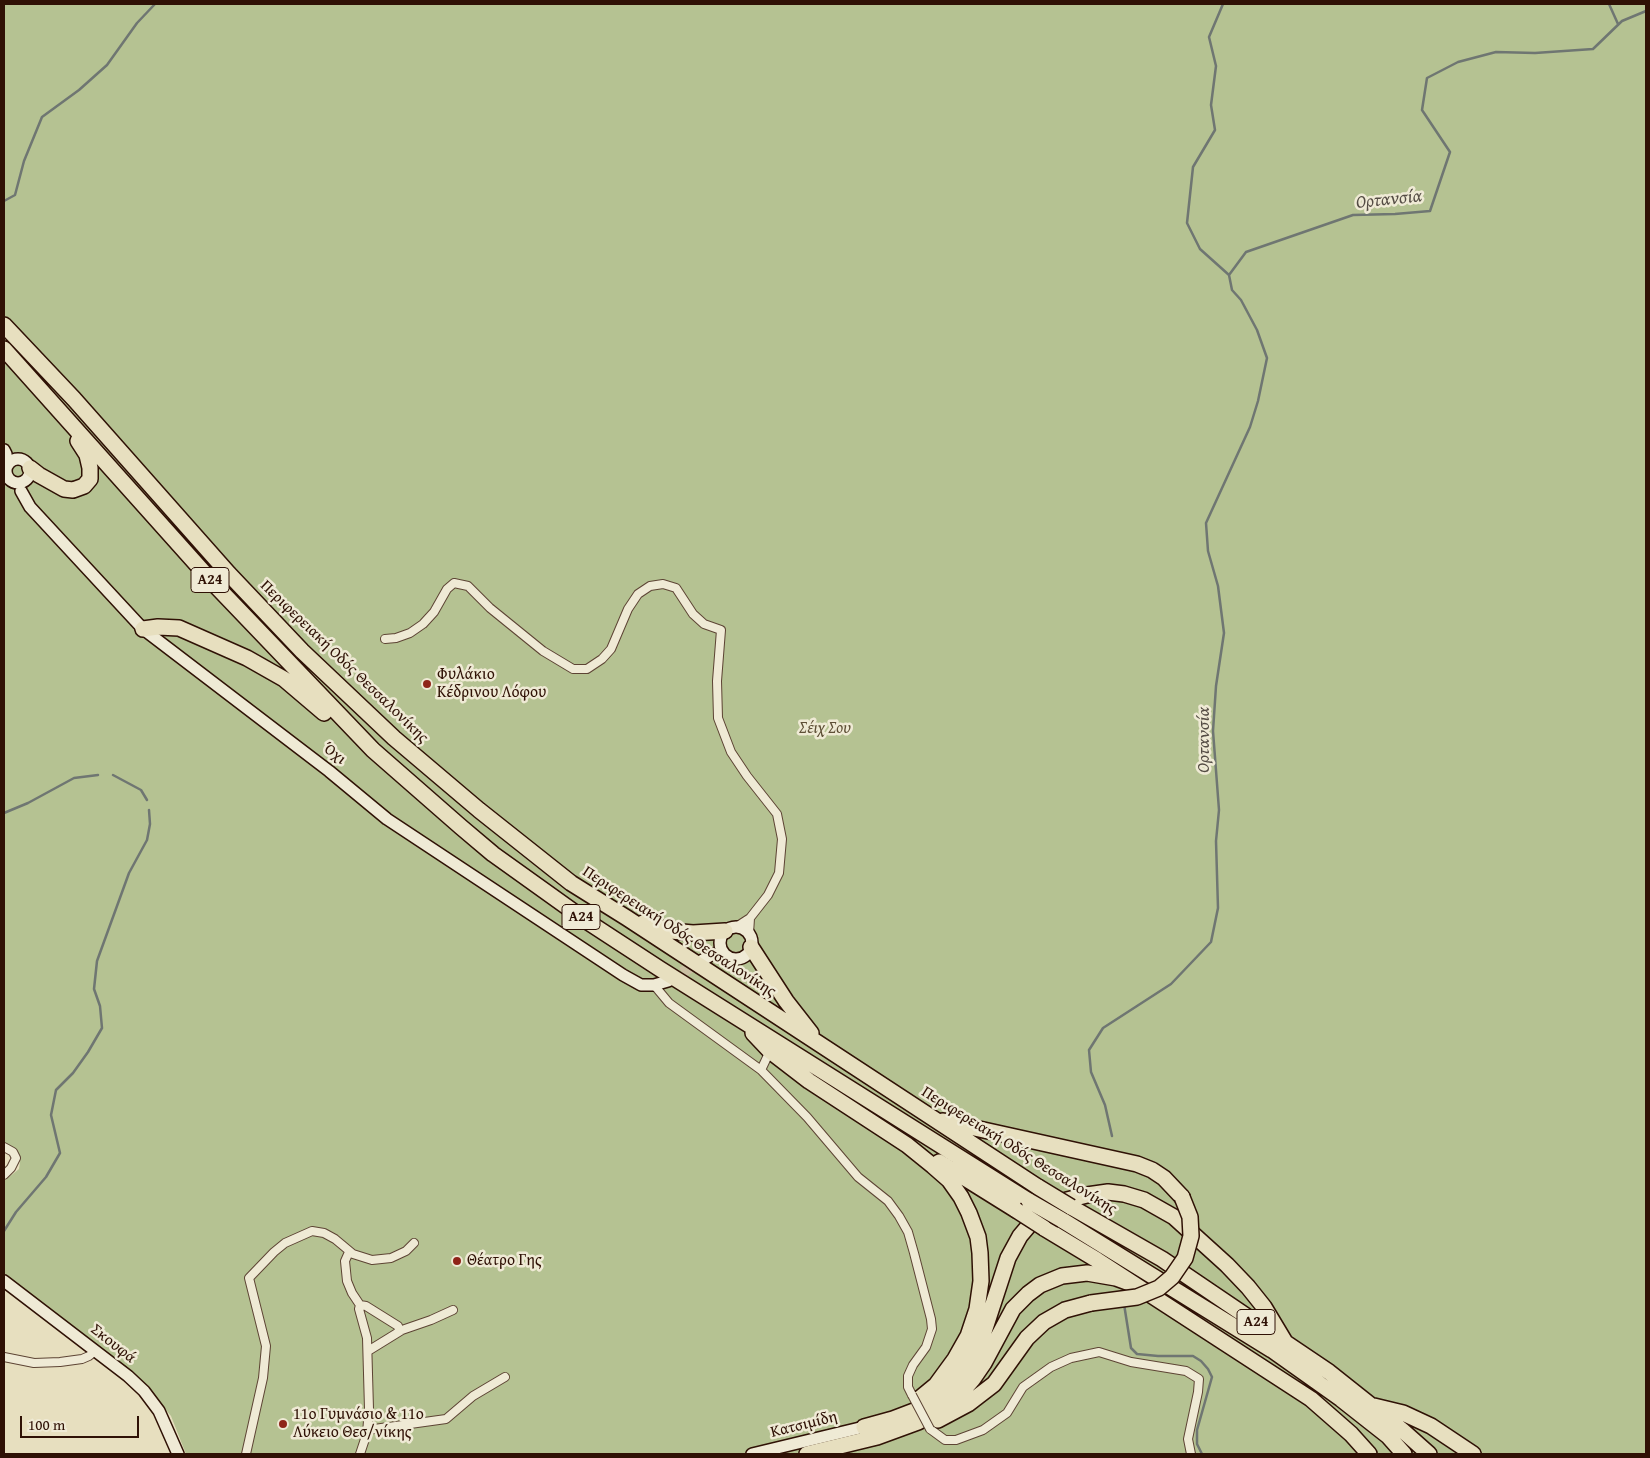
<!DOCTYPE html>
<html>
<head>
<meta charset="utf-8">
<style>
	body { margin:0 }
	#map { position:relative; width:1650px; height:1458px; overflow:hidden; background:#e7dfbf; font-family:"Gentium Book Plus",serif }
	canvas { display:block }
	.frame { position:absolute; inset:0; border:5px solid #2f1105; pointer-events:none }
	.scale { position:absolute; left:20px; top:1416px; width:119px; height:22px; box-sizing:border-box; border:2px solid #2f1105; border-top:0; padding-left:6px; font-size:15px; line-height:18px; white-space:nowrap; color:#2f1105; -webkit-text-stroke:4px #efead5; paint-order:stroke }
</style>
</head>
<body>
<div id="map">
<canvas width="1650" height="1458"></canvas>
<div class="frame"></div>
<div class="scale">100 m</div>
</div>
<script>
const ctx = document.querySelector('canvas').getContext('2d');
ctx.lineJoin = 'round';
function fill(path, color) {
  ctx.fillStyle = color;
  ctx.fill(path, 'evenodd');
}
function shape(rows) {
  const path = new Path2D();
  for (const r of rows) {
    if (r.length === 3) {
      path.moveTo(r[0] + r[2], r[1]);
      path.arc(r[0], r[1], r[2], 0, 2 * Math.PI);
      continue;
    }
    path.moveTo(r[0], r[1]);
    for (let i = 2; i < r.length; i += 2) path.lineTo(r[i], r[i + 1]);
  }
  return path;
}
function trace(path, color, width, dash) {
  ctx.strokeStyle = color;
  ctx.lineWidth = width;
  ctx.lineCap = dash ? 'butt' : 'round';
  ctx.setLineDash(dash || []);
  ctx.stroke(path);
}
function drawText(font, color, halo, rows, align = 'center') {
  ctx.font = font + ' "Gentium Book Plus",serif';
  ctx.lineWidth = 5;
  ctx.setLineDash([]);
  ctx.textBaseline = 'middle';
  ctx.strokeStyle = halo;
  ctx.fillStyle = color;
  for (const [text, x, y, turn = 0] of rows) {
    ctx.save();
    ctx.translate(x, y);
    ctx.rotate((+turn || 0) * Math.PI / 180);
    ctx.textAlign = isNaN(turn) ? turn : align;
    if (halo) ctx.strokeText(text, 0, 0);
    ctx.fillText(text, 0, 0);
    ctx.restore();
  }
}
const green = shape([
	[4,4,1646,4,1646,1454,186,1454,171,1416,151,1392,4,1274,4,1181,19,1169,20,1162,16,1149,4,1142]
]);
const stream = shape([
	[1223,4,1209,37,1216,66,1211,105,1215,130,1193,167,1187,223,1200,249,1229,275],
	[1609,4,1618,24],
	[4,201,15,195,24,161,42,117,79,90,107,65,137,23,155,4],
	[113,775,141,790,147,800],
	[4,813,28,803,74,778,98,775],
	[1112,1136,1105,1105,1091,1072,1089,1050,1103,1028,1171,984,1211,942,1218,908,1216,841,1219,810,1213,731,1216,686,1224,633,1218,586,1208,551,1206,523,1250,427,1258,401,1267,358,1257,330,1241,300,1232,290,1229,275,1246,252,1353,215,1395,214,1430,211,1450,152,1422,110,1427,78,1458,62,1496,52,1535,53,1593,49,1622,21,1646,11],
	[4,1231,16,1212,46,1177,60,1153,51,1115,56,1090,73,1073,88,1052,102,1028,100,1006,94,989,97,961,129,873,147,840,150,824,149,810],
	[1124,1304,1131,1348,1137,1354,1158,1356,1193,1356,1201,1361,1208,1369,1212,1377,1197,1430,1197,1444,1202,1454]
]);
const secondaryTunnel = shape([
	[668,981,701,961]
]);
const street = shape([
	[385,639,396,638,410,633,423,624,434,612,447,589,454,583,468,586,490,608,543,651,573,669,587,669,602,659,611,649,628,609,638,594,650,586,663,584,676,588,693,614,704,624,721,630,717,681,718,718,731,752,747,776,777,814,782,839,779,873,768,895,750,918],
	[736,927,750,918,749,934],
	[654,985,669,1003,761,1070,807,1117,858,1177,888,1201,899,1216,908,1232,914,1253,931,1319,932,1329,926,1347,913,1365,908,1376,908,1387,912,1395],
	[761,1070,770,1051],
	[4,1147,13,1152,16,1158,11,1168,4,1175],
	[349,1252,345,1261,347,1281,352,1293,360,1305,366,1306,398,1326,399,1330,402,1330],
	[368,1351,402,1330,431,1320,453,1310],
	[4,1357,34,1363,60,1362,82,1359,89,1356,95,1351],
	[930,1429,945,1440,956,1440,983,1430,1007,1413,1023,1387,1051,1367,1071,1358,1099,1352,1131,1362,1186,1371,1199,1379,1198,1392,1188,1439,1191,1454],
	[367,1430,446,1419,473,1396,505,1377],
	[246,1454,263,1378,266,1346,249,1278,274,1252,285,1243,312,1231,324,1233,335,1239,353,1254,372,1260,391,1258,406,1251,414,1243],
	[360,1454,367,1433,369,1409,367,1338,359,1309,360,1305]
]);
const secondary = shape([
	[4,450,6,454],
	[18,471,12],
	[21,491,30,507,143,629,329,771,387,819,623,975,641,985,654,985,668,981],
	[736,943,16],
	[701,961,713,954],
	[4,1281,128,1376,144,1391,159,1411,178,1454],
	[752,1454,864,1427]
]);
const highway = shape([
	[4,325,74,399,229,574,302,651,394,738,479,810,571,883,627,918,1038,1187],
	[4,349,216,586,373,750,461,827,493,854,588,922,660,969,1029,1201],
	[30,468,39,475,64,489,73,490,84,486,90,479,90,468,87,455,78,441],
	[143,629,158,627,179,628,247,658,284,679,324,713],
	[643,923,671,931,693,933,725,931],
	[751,947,786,1001,811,1033],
	[753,1033,770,1051,809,1081,907,1145,933,1166,949,1180,961,1197,969,1213,978,1237,980,1253,981,1281,977,1309,968,1336,955,1359,936,1385,919,1399],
	[943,1121,1137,1164,1152,1170,1164,1178,1182,1197],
	[939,1162,1016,1210],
	[1071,1207,1162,1259,1280,1339,1329,1372,1402,1430,1429,1454],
	[1062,1220,1272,1350,1341,1399,1388,1436,1404,1454],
	[1044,1228,1097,1260,1311,1399,1351,1434,1369,1454],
	[1374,1406,1403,1413,1431,1426,1473,1454],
	[938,1420,968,1404,994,1384,1027,1338,1044,1322,1065,1310,1091,1303],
	[864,1427,893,1419,914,1411,935,1399,954,1382,969,1364,980,1344,1008,1258,1020,1236,1031,1223,1048,1210,1067,1200,1087,1195,1108,1192,1124,1194,1144,1200,1174,1217,1227,1265,1248,1287,1264,1307,1285,1342],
	[807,1454,877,1437,918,1422,940,1410,960,1394,973,1379,984,1363,1013,1309,1028,1294,1040,1285,1062,1276,1087,1273,1116,1278,1135,1285]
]);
const streetBridge = shape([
	[912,1395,930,1429]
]);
const highwayBridge = shape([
	[1038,1187,1071,1207],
	[1029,1201,1062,1220],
	[1016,1210,1044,1228],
	[1091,1303,1137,1297,1159,1288,1172,1277,1185,1258,1191,1236,1190,1217,1182,1197]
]);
const markers = [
	[427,684,5,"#8f2418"],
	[457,1261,5,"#8f2418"],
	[283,1424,5,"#8f2418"]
];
const shields = [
	[210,580,38],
	[581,917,38],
	[1256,1322,38]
];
const shieldNames = [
	["Α24",210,580],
	["Α24",581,917],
	["Α24",1256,1322]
];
const streetNames = [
	["Περιφερειακή Οδός Θεσσαλονίκης",344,662,44],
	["Όχι",334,754,38],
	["Περιφερειακή Οδός Θεσσαλονίκης",679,932,33],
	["Περιφερειακή Οδός Θεσσαλονίκης",1019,1151,32],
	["Σκουφά",113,1344,38],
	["Κατσιμίδη",804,1425,-14]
];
const poiNames = [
	["Φυλάκιο",437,675],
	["Κέδρινου Λόφου",437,693],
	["Θέατρο Γης",467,1261],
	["11ο Γυμνάσιο & 11ο",293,1415],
	["Λύκειο Θεσ/νίκης",293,1433]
];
const parkNames = [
	["Σέιχ Σου",825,729]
];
const waterNames = [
	["Ορτανσία",1389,200,-6],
	["Ορτανσία",1204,740,-90]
];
fill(green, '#b5c292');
trace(stream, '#6f7672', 2.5);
trace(secondaryTunnel, '#cbc0a3', 11, [11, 5.5]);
trace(street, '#5d4434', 10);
trace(secondary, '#2f1105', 14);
trace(highway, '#2f1105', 18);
trace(street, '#efead5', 8);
trace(secondary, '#efead5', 11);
trace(highway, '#e7dfbf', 15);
trace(streetBridge, '#5d4434', 10, []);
trace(highwayBridge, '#2f1105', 18, []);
trace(streetBridge, '#efead5', 8);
trace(highwayBridge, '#e7dfbf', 15);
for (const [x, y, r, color] of markers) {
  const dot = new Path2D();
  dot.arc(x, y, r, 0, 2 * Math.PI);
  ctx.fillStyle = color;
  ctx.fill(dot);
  trace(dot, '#efead5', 2);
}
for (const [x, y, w] of shields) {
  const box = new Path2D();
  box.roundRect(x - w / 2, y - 12.5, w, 25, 4);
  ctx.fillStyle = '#efead5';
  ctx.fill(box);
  trace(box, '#2f1105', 1);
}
drawText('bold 15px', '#2f1105', null, shieldNames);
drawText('16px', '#2f1105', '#efead5', streetNames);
drawText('16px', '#2f1105', '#efead5', poiNames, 'left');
drawText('italic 16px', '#5e4f36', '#efead5', parkNames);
drawText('italic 18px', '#544c44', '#efead5', waterNames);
</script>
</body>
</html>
